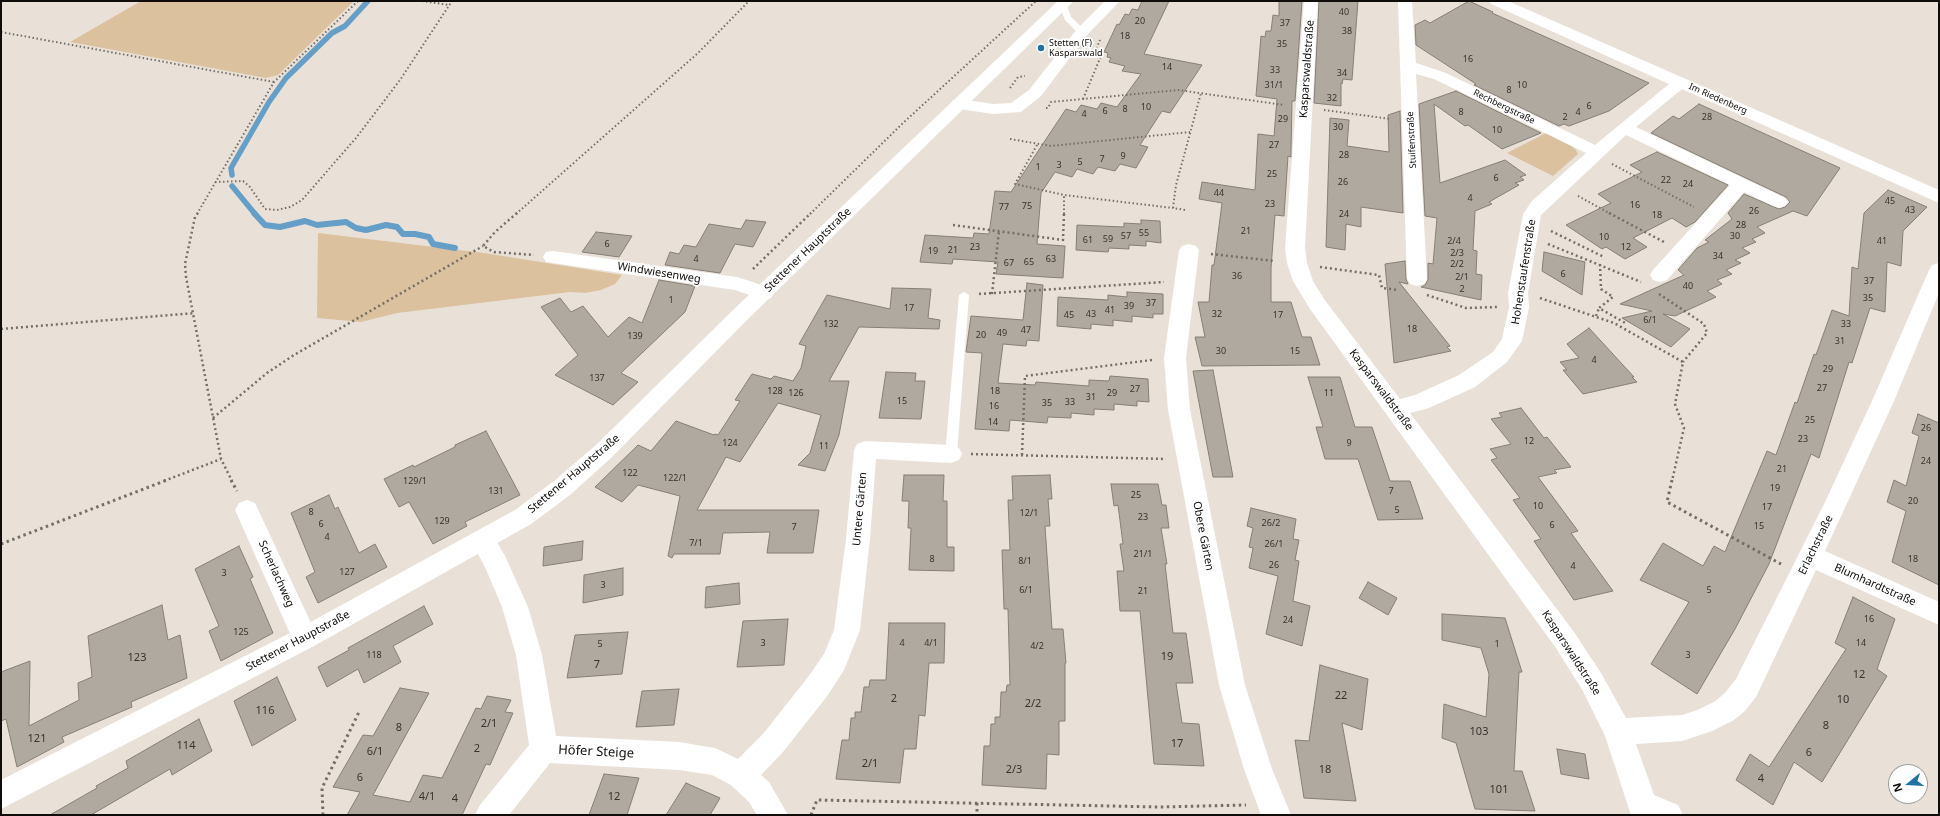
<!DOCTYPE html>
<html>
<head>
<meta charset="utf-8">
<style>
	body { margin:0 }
	#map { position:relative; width:1940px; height:816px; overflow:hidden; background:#e9e1d7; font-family:"Noto Sans",sans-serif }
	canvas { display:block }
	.frame { position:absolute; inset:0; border:2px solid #0f0c09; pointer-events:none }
	.north { position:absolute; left:1888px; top:764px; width:40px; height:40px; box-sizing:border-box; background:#fff; border:1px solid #9f9e9d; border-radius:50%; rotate:252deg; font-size:11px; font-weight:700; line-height:16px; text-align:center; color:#0f0c09 }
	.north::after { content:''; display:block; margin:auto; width:14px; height:18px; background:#2171a2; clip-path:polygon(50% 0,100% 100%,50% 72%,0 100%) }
</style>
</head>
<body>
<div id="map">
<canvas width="1940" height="816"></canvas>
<div class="frame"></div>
<div class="north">N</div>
</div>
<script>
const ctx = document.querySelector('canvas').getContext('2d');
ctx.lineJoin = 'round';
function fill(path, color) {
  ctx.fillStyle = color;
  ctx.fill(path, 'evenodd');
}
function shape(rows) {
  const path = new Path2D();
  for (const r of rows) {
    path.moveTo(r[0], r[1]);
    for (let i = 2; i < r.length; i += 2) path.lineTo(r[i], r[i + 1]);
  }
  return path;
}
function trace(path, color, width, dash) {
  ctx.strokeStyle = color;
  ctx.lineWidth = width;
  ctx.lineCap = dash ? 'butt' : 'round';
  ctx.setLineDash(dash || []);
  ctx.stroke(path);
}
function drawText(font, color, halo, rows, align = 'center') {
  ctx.font = font + ' "Noto Sans",sans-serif';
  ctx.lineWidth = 3.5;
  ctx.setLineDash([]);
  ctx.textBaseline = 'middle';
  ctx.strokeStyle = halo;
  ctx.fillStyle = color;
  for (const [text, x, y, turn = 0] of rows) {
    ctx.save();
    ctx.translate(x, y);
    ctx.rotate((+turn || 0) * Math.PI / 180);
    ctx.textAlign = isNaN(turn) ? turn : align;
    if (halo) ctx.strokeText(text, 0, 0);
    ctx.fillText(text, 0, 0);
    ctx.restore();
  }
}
const green = shape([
	[141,1,354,1,278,75,266,78,70,42],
	[1546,133,1571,146,1576,150,1578,154,1553,176,1507,153],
	[318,233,484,253,622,275,615,284,601,290,585,293,570,292,397,313,361,322,317,318]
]);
const streamFar1 = shape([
	[232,175,231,168,269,102,286,78,332,33,345,26,368,1],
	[232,186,255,214]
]);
const stream = shape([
	[254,213,265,225,280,227,305,221,317,225,346,222,356,228,366,230,386,225,397,227,403,234,415,234,429,237,433,244,455,248]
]);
const building = shape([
	[1142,1,1169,1,1144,54,1202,65,1170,113,1162,111,1140,145,1148,147,1136,168,1120,164,1115,171,1098,167,1093,174,1077,169,1072,177,1055,172,1041,193,1037,244,1065,246,1063,278,996,274,998,262,953,259,952,264,920,262,925,235,973,238,974,233,989,234,995,191,1011,192,1066,109,1076,112,1081,105,1097,109,1101,103,1117,107,1141,74,1122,71,1125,66,1109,62,1111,58,1107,57,1108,53,1104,52,1117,24,1119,25,1125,14,1129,15,1132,9,1138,10,1142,1],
	[1279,1,1302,1,1295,101,1292,101,1291,150,1291,157,1288,156,1284,216,1275,215,1271,268,1271,302,1291,302,1302,337,1311,337,1320,365,1202,366,1195,337,1205,337,1198,302,1209,302,1212,265,1214,265,1222,203,1199,199,1202,182,1255,190,1258,134,1274,136,1277,99,1256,96,1261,36,1265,37,1266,31,1271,31,1273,15,1279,16,1279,1],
	[1319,1,1358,1,1352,80,1343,79,1342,84,1341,83,1341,106,1314,103,1319,1],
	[1469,1,1493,12,1492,13,1649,83,1609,111,1569,126,1564,124,1559,126,1474,85,1476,84,1416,45,1415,25,1425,20,1430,23,1469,1],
	[1456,91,1541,133,1502,149,1468,125,1465,126,1434,104,1440,183,1505,160,1526,175,1520,177,1524,180,1515,183,1519,185,1489,202,1492,204,1475,211,1473,250,1477,251,1476,274,1482,275,1481,300,1421,287,1425,285,1428,280,1428,263,1433,264,1437,218,1425,216,1419,104,1456,91],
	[1699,104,1840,168,1807,216,1793,211,1757,227,1765,233,1752,239,1756,242,1742,248,1750,253,1735,260,1741,263,1726,270,1732,274,1717,280,1722,284,1707,291,1716,297,1675,316,1663,314,1690,329,1671,347,1622,318,1652,311,1620,304,1684,275,1678,270,1697,248,1709,242,1705,240,1732,219,1728,213,1744,194,1779,209,1785,207,1790,202,1786,197,1651,133,1673,116,1679,119,1699,104],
	[1400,111,1403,213,1361,207,1361,227,1346,224,1345,250,1326,247,1330,118,1349,120,1347,146,1389,152,1388,115,1400,111],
	[1657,152,1728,185,1695,222,1686,227,1672,218,1633,238,1647,247,1625,259,1606,247,1602,249,1566,225,1611,203,1598,194,1642,172,1630,165,1657,152],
	[1888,190,1927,207,1903,231,1901,266,1887,262,1885,312,1870,308,1852,363,1849,362,1819,458,1811,454,1769,564,1735,629,1697,694,1651,664,1689,602,1640,580,1663,543,1703,566,1714,546,1725,552,1767,451,1776,455,1795,402,1797,403,1814,354,1816,355,1832,310,1849,316,1852,267,1858,269,1864,213,1888,190],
	[746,220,766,222,753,247,735,244,720,273,665,265,670,252,679,254,684,245,696,247,709,224,741,229,746,220],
	[1141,220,1160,221,1161,243,1146,241,1146,246,1129,245,1129,249,1109,248,1108,252,1076,250,1077,225,1124,227,1124,223,1141,224,1141,220],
	[596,232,632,236,619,257,582,252,596,232],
	[1544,252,1585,262,1582,295,1542,271,1544,252],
	[1405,261,1406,279,1408,284,1399,282,1450,346,1447,347,1451,351,1394,363,1385,264,1405,261],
	[659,280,695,286,685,312,621,373,638,382,613,405,555,375,578,355,541,307,560,298,571,312,583,306,608,337,629,317,642,323,659,280],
	[1027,283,1043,285,1039,341,1027,340,1026,346,1003,344,998,383,1035,385,1036,382,1089,386,1089,380,1109,381,1110,376,1148,379,1149,402,1137,401,1137,406,1114,404,1114,410,1094,409,1094,415,1071,413,1071,418,1048,417,1047,423,1010,420,1009,431,975,429,982,353,966,352,971,316,1023,320,1027,283],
	[892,288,931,289,928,318,940,320,939,329,859,327,829,381,849,381,839,435,825,471,798,465,810,453,821,415,778,403,740,462,726,457,697,510,819,510,813,553,767,553,770,532,723,533,720,554,674,554,672,558,668,556,680,496,638,485,622,502,595,487,638,445,651,451,676,421,714,435,715,434,718,435,740,401,735,400,752,374,771,379,774,376,793,381,801,368,806,346,799,344,827,295,890,309,892,288],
	[1127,292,1163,294,1163,314,1153,314,1153,318,1132,316,1132,322,1113,320,1113,326,1091,324,1091,329,1057,326,1058,297,1108,300,1108,295,1127,297,1127,292],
	[1589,328,1634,377,1632,377,1637,382,1583,394,1563,370,1567,370,1560,362,1579,358,1567,344,1589,328],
	[1213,370,1233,477,1213,477,1193,371,1213,370],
	[886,372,916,373,915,381,925,381,921,419,879,418,886,372],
	[1308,377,1340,377,1355,427,1372,427,1390,481,1410,481,1423,519,1378,520,1358,459,1325,459,1316,427,1323,427,1308,377],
	[1521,408,1544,438,1547,437,1571,467,1554,470,1557,473,1538,477,1578,531,1571,533,1613,591,1574,600,1534,541,1541,539,1513,500,1520,498,1491,460,1497,458,1490,449,1511,444,1491,419,1502,417,1499,413,1521,408],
	[1918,414,1939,423,1939,585,1892,562,1906,511,1887,502,1894,480,1906,486,1919,436,1912,433,1918,414],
	[486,431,520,495,465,522,467,526,433,544,409,502,399,507,384,479,413,465,414,467,455,447,455,445,486,431],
	[904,475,944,475,943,501,947,501,947,547,954,547,954,571,909,570,911,528,908,528,909,501,902,501,904,475],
	[1050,475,1052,499,1048,499,1050,526,1045,526,1052,629,1063,629,1066,663,1065,663,1065,721,1059,721,1059,755,1047,754,1046,789,982,785,984,746,990,746,991,724,995,724,995,717,1000,717,1001,692,1006,692,1007,685,1010,685,1008,609,1004,609,1002,550,1010,550,1008,500,1013,500,1012,476,1050,475],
	[1111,484,1158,484,1162,505,1166,505,1169,528,1161,528,1167,564,1165,564,1173,633,1186,633,1193,683,1176,683,1182,723,1199,724,1204,766,1154,764,1140,611,1120,611,1117,571,1124,571,1120,544,1123,544,1118,505,1114,506,1111,484],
	[329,495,335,509,338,507,359,553,375,544,387,567,318,603,306,577,315,572,291,513,329,495],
	[1251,508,1296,519,1293,539,1299,540,1295,560,1299,561,1293,601,1310,606,1302,646,1266,634,1278,576,1249,568,1253,548,1249,547,1253,528,1247,526,1251,508],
	[583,541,582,560,543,566,544,547,583,541],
	[239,546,253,577,250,579,273,633,221,661,209,631,219,626,195,569,239,546],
	[623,568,623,595,583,603,584,575,623,568],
	[1368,582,1397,598,1388,615,1359,598,1368,582],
	[739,583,740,604,705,608,706,587,739,583],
	[1853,597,1895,619,1877,669,1887,676,1822,782,1794,762,1773,805,1736,780,1750,754,1769,767,1846,649,1835,643,1853,597],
	[162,605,168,640,180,635,187,678,131,702,132,707,62,737,64,742,17,767,6,719,1,721,1,672,30,661,29,726,79,700,78,683,92,677,88,636,162,605],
	[424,606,433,624,393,646,401,662,364,683,358,669,327,687,318,667,349,650,348,648,424,606],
	[1442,614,1505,618,1522,672,1519,672,1514,771,1522,771,1535,811,1475,809,1456,743,1442,738,1444,704,1486,717,1489,674,1481,648,1442,640,1442,614],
	[788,619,784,665,737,667,743,621,788,619],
	[889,623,945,623,944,663,929,663,925,716,919,715,916,749,904,749,900,783,836,779,842,740,849,740,851,718,855,718,855,712,861,712,864,687,869,687,870,680,886,680,889,623],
	[628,632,622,674,567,678,575,635,628,632],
	[1320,665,1368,679,1362,730,1342,723,1356,801,1304,798,1295,740,1309,741,1320,665],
	[277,677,296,720,252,746,234,701,277,677],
	[400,688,429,693,373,795,410,802,423,775,442,778,476,708,481,709,487,696,511,700,505,712,513,713,490,765,486,764,462,815,347,815,360,792,333,787,363,735,373,736,400,688],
	[679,689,674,725,636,727,642,691,679,689],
	[199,719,212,751,172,775,170,769,91,815,50,815,97,788,96,786,128,768,126,761,199,719],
	[1557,749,1585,754,1589,779,1561,774,1557,749],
	[604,774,639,778,627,815,589,815,604,774],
	[686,783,720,798,710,815,666,815,686,783]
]);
const pathFar2 = shape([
	[422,1,449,5],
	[1,32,274,82],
	[1010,88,1018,77,1025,76],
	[1083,99,1101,56,1094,54,1100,40],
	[1046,108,1048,108,1051,102,1178,90,1284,105],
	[1324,110,1391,119],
	[1010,139,1051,146,1190,132],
	[1037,145,1015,184,1064,195,1173,208],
	[1612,164,1694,207],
	[215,182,243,181,250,187,265,209,277,210,290,207,302,200,356,138,400,80,452,1],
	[1578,196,1611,214],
	[1185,210,1173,208,1176,185,1201,93],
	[197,214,274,82,358,1],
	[516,214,698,53,749,1],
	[810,214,902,124,1036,1],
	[1064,214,1064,195]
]);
const pathFar1 = shape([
	[198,213,195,217,185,264,186,277,221,459,232,481],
	[517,213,495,232,483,246,494,252,534,255],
	[1609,213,1664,242],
	[953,225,1063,240,1064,213],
	[1551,231,1604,257],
	[1548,244,1641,282],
	[1211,254,1275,261],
	[1600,264,1601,289,1613,297,1599,308,1627,324],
	[1320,267,1379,275,1382,288,1399,290],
	[753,269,811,213],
	[979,294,1164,282],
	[992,294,999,231],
	[1659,294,1704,324,1707,333,1683,362],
	[1427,295,1466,308,1498,307],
	[1540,298,1614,323,1683,362,1675,404,1684,428,1672,481],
	[1596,316,1599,308],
	[1,329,195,313],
	[213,418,267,373,294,355,483,246],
	[971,454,1166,459],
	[1022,455,1025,376,1152,360],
	[164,481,221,459]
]);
const path = shape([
	[231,480,237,491],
	[1672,480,1667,502,1781,564],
	[1,544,167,480],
	[977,803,977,815],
	[323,815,322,788,360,710],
	[811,815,817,800,1160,807,1246,805]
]);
const service = shape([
	[1060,3,1066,3,1071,17,1085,30,1085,34,1079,34,1065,20,1059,5,1060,3],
	[964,292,969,295,957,454,955,457,951,458,947,457,945,454,959,295,964,292]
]);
const minor = shape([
	[1105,1,1120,1,1087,35,1041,96,1021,112,993,114,959,109,953,108,951,104,953,100,959,99,993,104,1011,103,1029,90,1077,29,1105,1],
	[1304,1,1318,1,1305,248,1307,263,1313,281,1324,299,1400,399,1415,395,1459,375,1493,352,1502,339,1509,307,1508,293,1523,214,1532,201,1586,153,1434,79,1416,74,1427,279,1424,284,1417,286,1410,284,1407,279,1398,1,1412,1,1416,63,1446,73,1595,145,1669,84,1491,4,1489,1,1508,1,1939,190,1939,203,1682,89,1636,127,1785,198,1788,202,1785,206,1779,208,1773,206,1744,192,1667,280,1660,282,1653,280,1650,275,1653,270,1730,185,1626,135,1541,215,1528,293,1529,307,1522,341,1507,362,1475,387,1429,408,1410,413,1574,632,1601,673,1626,718,1682,715,1697,710,1714,702,1725,693,1736,679,1825,502,1872,401,1929,270,1932,265,1939,263,1939,293,1894,401,1825,551,1939,602,1939,625,1816,570,1756,697,1745,711,1734,720,1712,731,1682,741,1636,744,1654,795,1678,805,1683,815,1631,815,1605,736,1583,691,1556,648,1310,309,1293,281,1287,263,1285,248,1304,1],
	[1189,244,1196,246,1199,250,1186,358,1190,410,1245,685,1272,769,1291,815,1261,815,1244,769,1219,685,1168,410,1164,358,1179,250,1182,246,1189,244],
	[553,251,737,277,771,288,774,293,771,298,764,300,735,290,546,262,543,257,546,252,553,251],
	[865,441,951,445,959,448,962,454,959,460,951,463,876,459,870,539,860,630,844,670,828,695,783,752,761,775,769,782,788,815,757,815,749,802,731,785,712,775,679,770,550,763,509,815,475,815,480,805,529,745,516,655,502,607,485,567,471,541,474,534,483,531,492,534,505,556,528,607,542,655,556,736,679,742,715,748,738,759,763,734,808,677,824,654,834,630,846,539,854,450,857,444,865,441],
	[247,500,255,503,318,638,314,646,305,650,296,646,292,638,235,510,239,503,247,500]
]);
const tertiary = shape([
	[1058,1,1074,1,746,321,612,457,570,495,531,524,314,646,1,809,1,780,296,630,515,510,554,481,596,445,732,311,1058,1]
]);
const markers = [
	[1041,48,4,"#2171a2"]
];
const numberNames = [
	["40",1344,12],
	["20",1140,21],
	["37",1285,23],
	["38",1347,31],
	["18",1125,36],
	["35",1282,44],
	["16",1468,59],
	["14",1167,67],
	["33",1275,70],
	["34",1342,73],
	["31/1",1274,85],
	["10",1522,85],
	["8",1509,90],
	["32",1332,98],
	["6",1589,106],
	["10",1146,107],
	["8",1125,109],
	["6",1105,111],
	["8",1461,112],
	["4",1578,112],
	["4",1084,114],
	["2",1565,117],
	["28",1707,117],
	["29",1283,119],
	["30",1338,127],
	["10",1497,130],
	["27",1274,145],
	["28",1344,155],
	["9",1123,156],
	["7",1102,159],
	["5",1080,162],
	["3",1059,165],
	["1",1038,167],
	["25",1272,174],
	["6",1496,178],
	["22",1666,180],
	["26",1343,182],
	["24",1688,184],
	["44",1219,193],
	["4",1470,198],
	["45",1890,201],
	["23",1270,204],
	["16",1635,205],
	["75",1027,206],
	["77",1004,207],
	["43",1910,210],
	["26",1754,211],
	["24",1344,214],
	["18",1657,215],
	["28",1741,225],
	["21",1246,231],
	["55",1144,233],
	["57",1126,236],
	["30",1735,236],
	["10",1604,237],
	["59",1108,239],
	["61",1088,240],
	["2/4",1454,241],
	["41",1882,241],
	["6",607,244],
	["23",975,247],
	["12",1626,247],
	["21",953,250],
	["19",933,251],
	["2/3",1457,253],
	["34",1718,256],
	["4",696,259],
	["63",1051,259],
	["65",1029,262],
	["67",1009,263],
	["2/2",1457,264],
	["6",1563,274],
	["36",1237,276],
	["2/1",1462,277],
	["37",1869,281],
	["40",1688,286],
	["2",1462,289],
	["35",1868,298],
	["1",671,300],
	["37",1151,303],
	["39",1129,306],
	["17",909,308],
	["41",1110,310],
	["43",1091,314],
	["32",1217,314],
	["45",1069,315],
	["17",1278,315],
	["6/1",1650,320],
	["132",831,324],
	["33",1846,324],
	["18",1412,329],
	["47",1026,330],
	["49",1002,333],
	["20",981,335],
	["139",635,336],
	["31",1840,341],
	["30",1221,351],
	["15",1295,351],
	["4",1594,360],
	["29",1828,369],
	["137",597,378],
	["27",1822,388],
	["27",1135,389],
	["128",775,391],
	["18",995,391],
	["126",796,393],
	["29",1112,393],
	["11",1329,393],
	["31",1091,397],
	["15",902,401],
	["33",1070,402],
	["35",1047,403],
	["16",994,406],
	["25",1810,420],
	["14",993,422],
	["26",1926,428],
	["23",1803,439],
	["12",1529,441],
	["124",730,443],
	["9",1349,443],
	["11",824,446],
	["24",1926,461],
	["21",1782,469],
	["122",630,473],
	["122/1",675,478],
	["129/1",415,481],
	["19",1775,488],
	["131",496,491],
	["7",1391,491],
	["25",1136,495],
	["20",1913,501],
	["10",1538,506],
	["17",1767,507],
	["5",1397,510],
	["8",311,512],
	["12/1",1029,513],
	["23",1143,517],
	["129",442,521],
	["26/2",1271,523],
	["6",321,524],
	["6",1552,525],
	["15",1759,526],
	["7",794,527],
	["4",327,537],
	["7/1",696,543],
	["26/1",1274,544],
	["21/1",1143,554],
	["8",932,559],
	["18",1913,559],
	["8/1",1025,561],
	["26",1274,565],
	["4",1573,566],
	["127",347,572],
	["3",224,573],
	["3",603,585],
	["6/1",1026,590],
	["5",1709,590],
	["21",1143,591],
	["16",1869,619],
	["24",1288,620],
	["125",241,632],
	["3",763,643],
	["4",902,643],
	["4/1",931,643],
	["14",1861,643],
	["5",600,644],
	["1",1497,644],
	["4/2",1037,646],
	["118",374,655],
	["3",1688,655]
];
const farPoinames = [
	["Stetten (F)",1049,43],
	["Kasparswald",1049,53]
];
const farStreetnames = [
	["Im Riedenberg",1718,99,24],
	["Rechbergstraße",1504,107,26],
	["Stuifenstraße",1412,140,-93]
];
const streetNames = [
	["Kasparswaldstraße",1307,69,-86],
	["Stettener Hauptstraße",808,250,-44],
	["Hohenstaufenstraße",1524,272,-81],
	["Windwiesenweg",659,273,9],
	["Kasparswaldstraße",1381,390,53],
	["Stettener Hauptstraße",574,474,-40],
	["Untere Gärten",860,509,-85],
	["Obere Gärten",1203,536,79],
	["Erlachstraße",1816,545,-64],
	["Scherlachweg",276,574,66],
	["Blumhardtstraße",1875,585,24],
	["Stettener Hauptstraße",298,641,-28],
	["Kasparswaldstraße",1571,653,57]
];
const nearNumbernames = [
	["19",1167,657],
	["123",137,658],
	["7",597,665],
	["12",1859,675],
	["22",1341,696],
	["2",894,699],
	["10",1843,700],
	["2/2",1033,704],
	["116",265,711],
	["2/1",489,724],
	["8",1826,726],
	["8",399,728],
	["103",1479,732],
	["121",37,739],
	["17",1177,744],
	["114",186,746],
	["2",477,749],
	["6/1",375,752],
	["6",1809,753],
	["2/1",870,764],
	["2/3",1014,770],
	["18",1325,770],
	["6",360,778],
	["4",1761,779],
	["101",1499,790],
	["4/1",427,797],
	["12",614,797],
	["4",455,799]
];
const nearStreetnames = [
	["Höfer Steige",596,752,3]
];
fill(green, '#dbc19e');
trace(streamFar1, '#659ec7', 5.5);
trace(stream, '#659ec7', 6);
fill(building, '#b0a99f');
trace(building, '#867f76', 1);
trace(pathFar2, '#746e68', 2, [1.5, 2.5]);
trace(pathFar1, '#746e68', 2.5, [2, 3]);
trace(path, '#746e68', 3, [2.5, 3.5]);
fill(service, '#fff');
fill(minor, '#fff');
fill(tertiary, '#fff');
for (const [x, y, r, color] of markers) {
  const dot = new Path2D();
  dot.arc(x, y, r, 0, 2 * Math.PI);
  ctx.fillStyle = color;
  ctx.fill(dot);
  trace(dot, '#fff', 1.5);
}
drawText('9px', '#37332e', null, numberNames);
drawText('9px', '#0f0c09', '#fff', farPoinames, 'left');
drawText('9px', '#0f0c09', '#fff', farStreetnames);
drawText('11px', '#0f0c09', '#fff', streetNames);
drawText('11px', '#37332e', null, nearNumbernames);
drawText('13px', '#0f0c09', '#fff', nearStreetnames);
</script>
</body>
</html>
